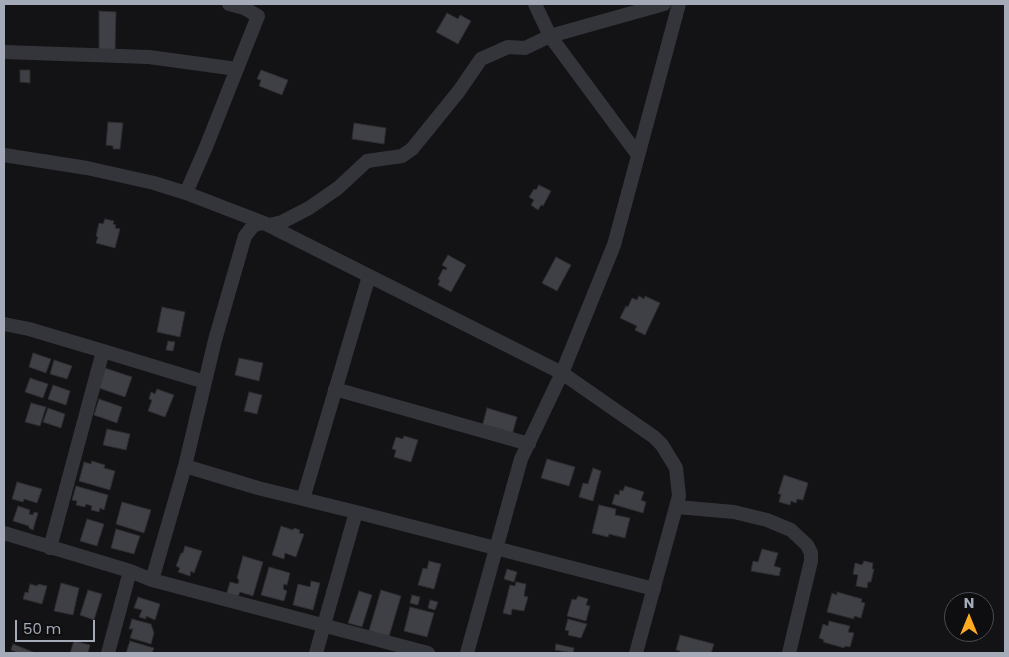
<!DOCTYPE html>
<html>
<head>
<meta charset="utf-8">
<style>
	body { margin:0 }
	#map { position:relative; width:1009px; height:657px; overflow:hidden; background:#131315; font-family:Poppins,sans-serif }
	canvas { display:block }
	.frame { position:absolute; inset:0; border:5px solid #a4aab7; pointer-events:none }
	.north { position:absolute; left:944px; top:592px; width:50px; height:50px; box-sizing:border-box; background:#0e0e10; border:1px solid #4a4c53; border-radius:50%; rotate:0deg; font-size:14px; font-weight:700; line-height:20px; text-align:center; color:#a4aab7 }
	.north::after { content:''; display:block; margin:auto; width:18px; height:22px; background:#ffab22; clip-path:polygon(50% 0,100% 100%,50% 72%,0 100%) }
	.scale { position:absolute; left:15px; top:620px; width:80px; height:22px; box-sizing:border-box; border:2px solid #a4aab7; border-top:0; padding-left:6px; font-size:15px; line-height:18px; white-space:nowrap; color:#a4aab7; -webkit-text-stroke:4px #0e0e10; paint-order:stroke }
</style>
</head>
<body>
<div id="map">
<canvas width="1009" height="657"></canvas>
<div class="frame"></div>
<div class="north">N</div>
<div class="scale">50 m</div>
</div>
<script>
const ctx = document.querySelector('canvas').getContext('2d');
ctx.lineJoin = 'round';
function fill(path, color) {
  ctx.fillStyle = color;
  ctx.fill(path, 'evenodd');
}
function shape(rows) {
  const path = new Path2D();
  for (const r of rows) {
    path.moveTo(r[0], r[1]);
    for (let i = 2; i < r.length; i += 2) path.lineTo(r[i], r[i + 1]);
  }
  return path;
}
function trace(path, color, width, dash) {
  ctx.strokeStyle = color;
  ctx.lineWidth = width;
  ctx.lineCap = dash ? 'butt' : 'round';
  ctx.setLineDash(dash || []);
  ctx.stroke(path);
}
const building = shape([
	[99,11,116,12,115,51,99,50,99,11],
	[447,13,458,19,460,15,471,21,458,44,436,32,447,13],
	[20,70,30,70,30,83,20,82,20,70],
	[261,70,288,80,282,95,259,86,261,80,257,79,261,70],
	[108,122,123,123,120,149,113,149,113,146,106,145,108,122],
	[354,123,386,128,384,144,352,139,354,123],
	[539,185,551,191,543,206,541,205,538,210,531,205,534,200,529,197,534,189,536,190,539,185],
	[105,219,114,221,113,224,116,225,115,228,120,229,115,248,96,243,98,237,96,236,99,223,103,224,105,219],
	[448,255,466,265,451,292,438,285,440,280,438,279,443,269,446,270,447,268,442,265,448,255],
	[556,257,571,265,557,291,542,283,556,257],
	[639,296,644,299,645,296,660,303,645,335,635,330,637,326,620,318,626,306,628,307,632,298,637,300,639,296],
	[162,307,185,312,180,337,157,332,162,307],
	[168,341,175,342,173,351,166,350,168,341],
	[33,353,51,359,46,373,29,367,33,353],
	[239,358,263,363,259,381,235,375,239,358],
	[54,360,72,366,67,379,50,374,54,360],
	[105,368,132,377,125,397,99,388,105,368],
	[30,378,48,384,43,398,25,392,30,378],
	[53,385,70,391,66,405,48,399,53,385],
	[157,389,174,395,165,417,148,411,152,400,149,399,151,392,155,394,157,389],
	[249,392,262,395,257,414,244,411,249,392],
	[99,399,122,407,117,423,94,415,99,399],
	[31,403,46,407,40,426,25,422,31,403],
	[48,408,65,414,61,428,43,422,48,408],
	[487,408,517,417,512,435,482,427,487,408],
	[107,429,130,434,126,450,103,445,107,429],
	[404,436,418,440,411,462,394,457,396,450,392,449,396,437,403,439,404,436],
	[547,459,575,467,569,486,541,478,547,459],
	[92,461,105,465,104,468,115,471,110,490,79,481,84,462,91,464,92,461],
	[593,468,601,471,593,501,579,497,583,483,588,484,593,468],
	[784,475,808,483,803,500,797,499,796,503,791,501,790,505,779,502,781,494,778,494,784,475],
	[17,482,42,489,37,503,24,499,23,502,12,499,17,482],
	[76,486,108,495,104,510,100,508,99,512,91,510,92,506,86,504,85,507,76,505,77,501,72,500,76,486],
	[625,486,644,492,641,500,646,502,643,513,612,504,615,494,619,495,620,490,623,491,625,486],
	[122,502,151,510,144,533,116,524,122,502],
	[599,505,616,509,615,515,630,518,625,538,609,534,608,537,592,533,599,505],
	[18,506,30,510,29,514,33,515,34,512,38,513,33,530,29,528,29,526,13,521,18,506],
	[87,519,104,524,97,546,80,541,87,519],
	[281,526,293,530,294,528,300,530,299,533,304,534,296,557,285,553,284,559,272,555,281,526],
	[116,529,140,536,134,554,111,548,116,529],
	[185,546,202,551,194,573,191,571,190,576,178,572,180,568,176,566,181,553,183,553,185,546],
	[762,549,778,553,774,566,781,568,779,576,751,571,753,561,758,562,762,549],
	[243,556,263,562,253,596,240,592,237,599,226,596,230,582,238,584,239,580,237,578,243,556],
	[429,561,441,564,434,589,418,585,423,568,427,569,429,561],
	[864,561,873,563,872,569,874,569,871,582,868,582,867,588,856,586,858,575,853,574,855,563,862,565,864,561],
	[269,567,290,573,287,585,284,584,283,589,287,591,284,601,261,595,269,567],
	[507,569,517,572,514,582,504,579,507,569],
	[311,581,320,583,313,610,293,605,298,584,310,587,311,581],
	[516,582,526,584,524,596,528,597,524,611,512,609,511,615,503,613,510,585,515,586,516,582],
	[61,583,79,588,73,615,54,611,61,583],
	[30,584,37,586,38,584,47,586,42,604,23,599,25,592,28,593,30,584],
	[88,590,102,594,94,620,80,615,88,590],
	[381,590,401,596,388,640,368,634,381,590],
	[359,591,372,595,362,627,348,623,359,591],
	[837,592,862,599,861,602,865,603,861,618,854,616,854,619,827,612,832,593,837,595,837,592],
	[412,595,420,597,418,605,410,603,412,595],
	[578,596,588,599,586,605,590,606,586,621,567,616,572,599,576,600,578,596],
	[138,597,160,604,155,620,146,616,146,619,139,617,142,610,134,608,138,597],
	[430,600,438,602,435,610,428,608,430,600],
	[410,607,434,613,427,637,404,631,410,607],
	[132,619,151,624,154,633,151,644,130,638,133,629,129,629,132,619],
	[568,619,587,624,581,638,568,635,569,631,565,630,568,619],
	[829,621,850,626,848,632,854,633,850,647,845,646,844,648,823,642,824,640,819,638,823,624,828,626,829,621],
	[680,635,714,644,711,653,679,653,680,651,676,650,680,635],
	[74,641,90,645,88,653,70,653,74,641],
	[130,641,154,648,152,653,126,653,130,641],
	[13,644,33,652,32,653,18,653,11,650,13,644],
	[556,644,574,648,573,653,555,650,556,644]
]);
const minor = shape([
	[535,4,550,36,638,155],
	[4,52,149,57,237,69],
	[4,155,87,168,154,183,186,193,264,223,562,373,654,437,662,445,676,468,679,496,636,653],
	[186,193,206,147,258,16,244,8,229,4],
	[269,225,282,222,309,208,338,188,367,161,402,156,412,149,459,91,481,59,508,47,525,48,550,36,664,4],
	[4,324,29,329,103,351],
	[335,389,529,444],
	[185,466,258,488,356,512,654,589],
	[303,499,369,276],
	[677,507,734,512,767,520,791,530,807,545,811,553,811,561,789,653],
	[4,533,130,571,152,580,428,653],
	[50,548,103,351,205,382],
	[152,580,185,466,215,340,245,236,254,225,264,223],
	[108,653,130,571],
	[316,653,356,512],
	[467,653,521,459,562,373,614,245,679,4]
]);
fill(building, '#3f4045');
trace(building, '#2d2d31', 1);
trace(minor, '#34353b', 14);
</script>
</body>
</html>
